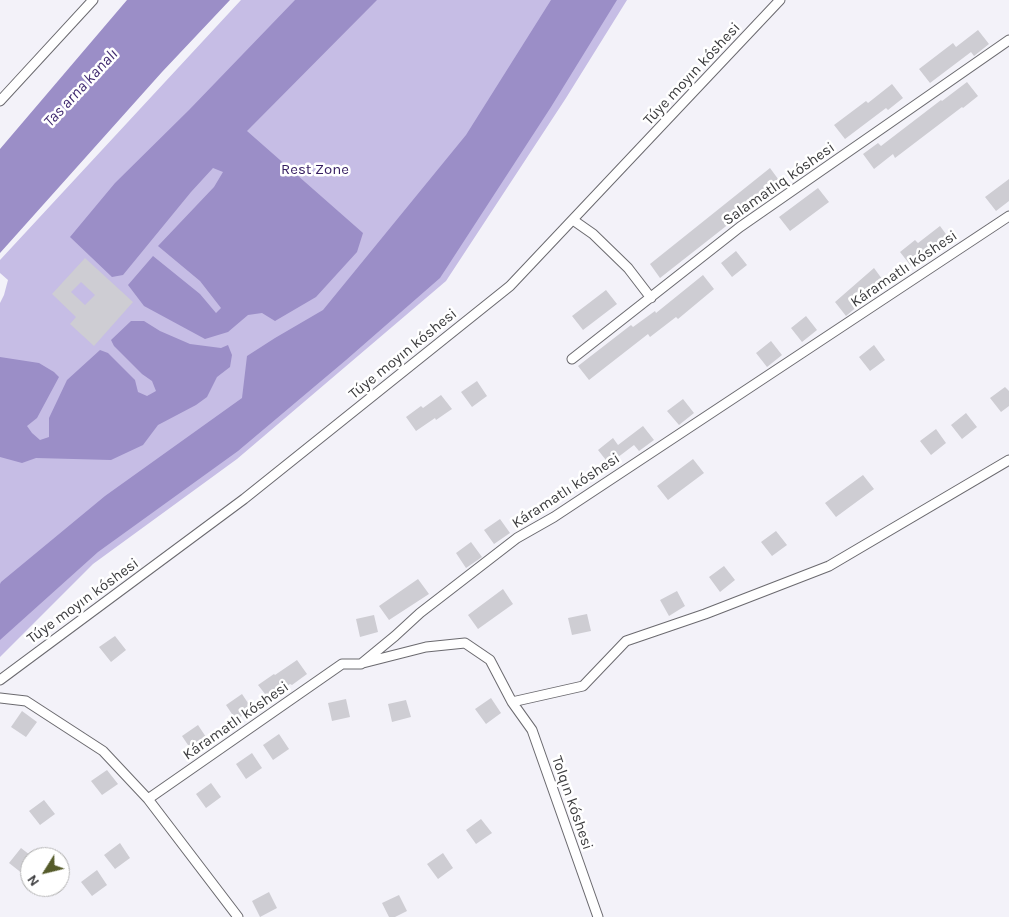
<!DOCTYPE html>
<html>
<head>
<meta charset="utf-8">
<style>
	body { margin:0 }
	#map { position:relative; width:1009px; height:917px; overflow:hidden; background:#f3f2f9; font-family:Karla,sans-serif }
	canvas { display:block }
	.north { position:absolute; left:20px; top:847px; width:50px; height:50px; box-sizing:border-box; background:#fff; border:1px solid #b1b1b1; border-radius:50%; rotate:234deg; font-size:14px; font-weight:700; line-height:20px; text-align:center; color:#3b3b3d }
	.north::after { content:''; display:block; margin:auto; width:18px; height:22px; background:#555b2a; clip-path:polygon(50% 0,100% 100%,50% 72%,0 100%) }
</style>
</head>
<body>
<div id="map">
<canvas width="1009" height="917"></canvas>
<div class="north">N</div>
</div>
<script>
const ctx = document.querySelector('canvas').getContext('2d');
ctx.lineJoin = 'round';
function fill(path, color) {
  ctx.fillStyle = color;
  ctx.fill(path, 'evenodd');
}
function shape(rows) {
  const path = new Path2D();
  for (const r of rows) {
    path.moveTo(r[0], r[1]);
    for (let i = 2; i < r.length; i += 2) path.lineTo(r[i], r[i + 1]);
  }
  return path;
}
function trace(path, color, width, dash) {
  ctx.strokeStyle = color;
  ctx.lineWidth = width;
  ctx.lineCap = dash ? 'butt' : 'round';
  ctx.setLineDash(dash || []);
  ctx.stroke(path);
}
function drawText(font, color, halo, rows, align = 'center') {
  ctx.font = font + ' Karla,sans-serif';
  ctx.lineWidth = 5;
  ctx.setLineDash([]);
  ctx.textBaseline = 'middle';
  ctx.strokeStyle = halo;
  ctx.fillStyle = color;
  for (const [text, x, y, turn = 0] of rows) {
    ctx.save();
    ctx.translate(x, y);
    ctx.rotate((+turn || 0) * Math.PI / 180);
    ctx.textAlign = isNaN(turn) ? turn : align;
    if (halo) ctx.strokeText(text, 0, 0);
    ctx.fillText(text, 0, 0);
    ctx.restore();
  }
}
const green = shape([
	[241,0,627,0,566,98,446,281,237,459,93,564,0,657,0,303,4,295,8,280,0,273,0,260]
]);
const water = shape([
	[127,0,230,0,162,72,0,253,0,149],
	[295,0,377,0,247,131,363,233,357,252,316,297,275,321,262,313,248,315,228,332,205,339,144,306,128,285,153,256,200,294,216,313,221,308,200,281,158,246,214,187,223,172,213,168,191,192,123,275,112,277,70,237,115,183,189,110],
	[551,0,617,0,551,107,440,278,346,360,238,451,98,552,0,640,0,584,1,582,105,496,242,398,247,356,275,338,323,310,466,135],
	[131,321,144,321,160,331,190,344,221,348,228,345,232,355,230,367,217,377,207,397,196,405,158,425,143,445,111,460,36,458,22,463,0,457,0,357,39,363,54,372,59,377,37,418,27,426,32,433,40,440,49,437,49,418,67,380,100,350,108,353,135,380,138,392,147,396,156,391,152,381,142,374,114,346,111,340]
]);
const building = shape([
	[978,30,989,44,974,56,971,52,930,83,919,69,953,43,956,47],
	[967,82,978,96,963,108,962,107,895,158,893,154,874,169,863,154,878,143,881,146,941,100,942,101],
	[892,84,903,98,888,110,886,108,845,139,834,125,866,101,868,103],
	[770,168,781,183,660,278,650,264],
	[1009,179,1009,201,996,211,985,197],
	[818,188,829,202,790,231,779,217],
	[940,226,951,241,936,252,933,249,911,266,900,252,915,240,918,243],
	[736,251,747,265,732,277,721,263],
	[85,258,133,302,94,346,70,324,76,317,52,294],
	[81,282,95,295,85,305,71,292],
	[874,268,885,283,846,316,835,302],
	[703,275,714,289,678,319,676,317,650,337,648,334,589,380,578,366,631,325,633,327,655,311,656,313],
	[606,290,617,304,583,330,572,316],
	[806,316,817,330,802,342,791,328],
	[771,341,782,355,767,367,756,353],
	[874,345,885,360,870,371,859,357],
	[477,381,487,396,472,407,461,392],
	[1005,387,1009,391,1009,406,1001,412,990,398],
	[441,395,452,409,436,420,435,418,416,431,406,417,421,406,423,408],
	[683,399,694,413,679,425,667,411],
	[966,413,977,427,962,439,951,425],
	[643,426,654,440,639,451,634,445,609,464,598,450,613,438,618,445],
	[936,429,946,443,931,455,920,441],
	[693,459,704,473,668,500,657,486],
	[863,475,874,489,836,517,825,503],
	[500,519,510,533,494,544,484,530],
	[776,531,787,545,772,556,761,542],
	[471,542,482,557,466,568,456,553],
	[724,566,735,580,720,592,709,577],
	[418,579,429,594,389,620,379,606],
	[503,589,513,604,478,629,468,615],
	[677,591,685,606,669,616,660,600],
	[587,614,591,631,572,635,568,618],
	[374,615,378,632,360,637,356,619],
	[115,636,126,650,111,662,99,647],
	[297,660,307,674,292,685,290,684,269,699,258,685,274,674,275,675],
	[242,694,252,709,236,720,226,705],
	[491,698,501,713,486,724,475,709],
	[346,699,350,717,332,721,328,703],
	[406,700,411,717,392,722,388,704],
	[22,711,37,722,26,737,11,727],
	[198,725,208,740,192,751,182,736],
	[279,734,289,749,273,760,263,745],
	[252,753,262,768,246,779,236,764],
	[107,770,118,784,102,795,91,781],
	[211,783,221,797,206,808,196,794],
	[44,800,55,814,40,825,29,811],
	[481,819,492,833,476,844,466,830],
	[120,843,130,858,115,869,104,855],
	[21,848,30,855,30,865,23,874,9,863],
	[443,853,453,868,438,879,427,864],
	[97,870,107,885,92,896,81,882],
	[269,892,277,908,260,917,252,901],
	[399,895,407,911,395,917,389,917,382,903]
]);
const minor = shape([
	[0,101,93,0],
	[573,220,593,234,628,268,651,298],
	[572,359,740,227,1009,40],
	[363,663,426,647,465,643,490,660,512,702,532,730,598,917],
	[0,680,244,499,510,286,780,0],
	[0,698,26,701,103,751,148,799,238,917],
	[512,702,583,686,626,641,705,614,829,566,1009,460],
	[148,799,342,664,361,664,395,636,420,613,517,538,554,517,1009,216]
]);
const streetNames = [
	["Túye moyın kóshesi",692,74,-47],
	["Salamatlıq kóshesi",779,184,-35],
	["Káramatlı kóshesi",904,269,-34],
	["Túye moyın kóshesi",403,354,-39],
	["Káramatlı kóshesi",566,491,-33],
	["Túye moyın kóshesi",83,601,-36],
	["Káramatlı kóshesi",236,721,-35],
	["Tolqın kóshesi",572,803,71]
];
const parkNames = [
	["Rest Zone",315,170]
];
const waterNames = [
	["Tas arna kanalı",81,88,-47]
];
fill(green, '#c6bde5');
fill(water, '#9b8ec7');
fill(building, '#cecdd3');
trace(minor, '#6b6a6f', 11);
trace(minor, '#fff', 9);
drawText('15px', '#3b3b3d', '#fff', streetNames);
drawText('15px', '#361e62', '#fff', parkNames);
drawText('italic 16px', '#422c71', '#fff', waterNames);
</script>
</body>
</html>
